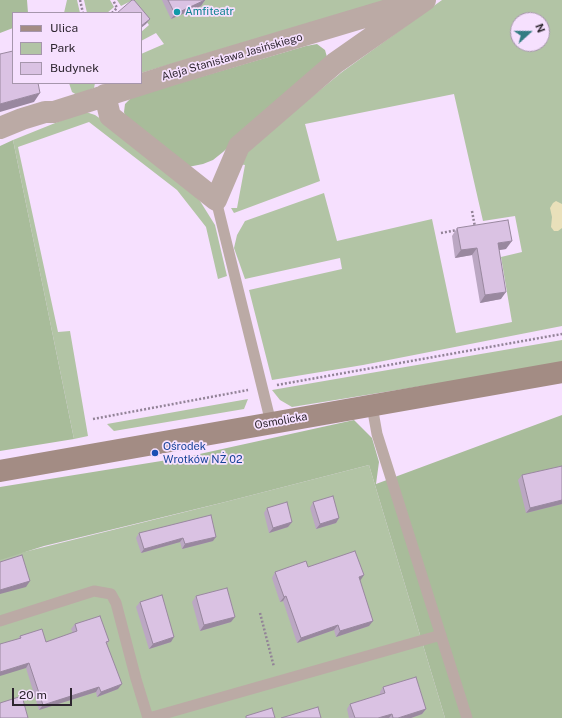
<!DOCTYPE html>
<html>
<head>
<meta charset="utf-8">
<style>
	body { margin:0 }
	#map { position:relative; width:562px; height:718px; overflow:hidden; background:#f6e0fe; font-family:"Public Sans",sans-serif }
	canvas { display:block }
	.legend { position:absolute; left:12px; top:12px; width:130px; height:72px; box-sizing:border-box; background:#f6e0fe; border:1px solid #a696ac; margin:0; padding:5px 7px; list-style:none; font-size:12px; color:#2e2630 }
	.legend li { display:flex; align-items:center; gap:8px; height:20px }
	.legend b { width:20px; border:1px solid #a696ac }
	.north { position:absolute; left:510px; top:12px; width:40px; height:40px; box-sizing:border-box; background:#f6e0fe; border:1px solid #a696ac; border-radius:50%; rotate:69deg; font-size:11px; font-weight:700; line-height:16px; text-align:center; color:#2e2630 }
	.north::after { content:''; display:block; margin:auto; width:14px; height:18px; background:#337c82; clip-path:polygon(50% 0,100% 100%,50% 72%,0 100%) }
	.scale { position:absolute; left:12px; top:688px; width:60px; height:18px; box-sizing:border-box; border:2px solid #2e2630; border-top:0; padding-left:5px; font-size:12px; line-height:14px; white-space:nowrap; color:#2e2630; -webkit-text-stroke:3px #f6e0fe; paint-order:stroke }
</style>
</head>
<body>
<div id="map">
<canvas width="562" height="718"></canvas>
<ul class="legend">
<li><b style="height:5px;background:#a38c84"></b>Ulica</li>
<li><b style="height:11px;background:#b2c4a5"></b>Park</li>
<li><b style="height:11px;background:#dac2e3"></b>Budynek</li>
</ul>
<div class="north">N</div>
<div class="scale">20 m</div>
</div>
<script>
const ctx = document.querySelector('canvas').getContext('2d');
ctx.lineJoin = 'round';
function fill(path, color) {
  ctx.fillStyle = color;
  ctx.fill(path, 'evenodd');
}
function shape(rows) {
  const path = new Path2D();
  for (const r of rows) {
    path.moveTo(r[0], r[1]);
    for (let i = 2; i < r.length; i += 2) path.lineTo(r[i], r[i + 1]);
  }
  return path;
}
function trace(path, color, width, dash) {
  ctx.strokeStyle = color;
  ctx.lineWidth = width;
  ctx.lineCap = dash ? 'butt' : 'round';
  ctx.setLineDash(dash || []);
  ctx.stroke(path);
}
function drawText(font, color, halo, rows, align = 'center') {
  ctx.font = font + ' "Public Sans",sans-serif';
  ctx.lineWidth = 3.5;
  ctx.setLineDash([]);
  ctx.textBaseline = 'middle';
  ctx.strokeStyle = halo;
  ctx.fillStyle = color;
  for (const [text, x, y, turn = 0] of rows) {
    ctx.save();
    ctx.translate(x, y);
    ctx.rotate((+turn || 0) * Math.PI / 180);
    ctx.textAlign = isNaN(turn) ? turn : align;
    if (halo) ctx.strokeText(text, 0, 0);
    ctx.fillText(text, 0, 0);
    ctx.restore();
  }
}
const green = shape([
	[67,0,77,0,80,13,64,13],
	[84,0,110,0,114,7,107,13,87,13],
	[117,0,386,0,141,73,141,54,164,44,156,33,141,41,141,32,149,25,131,1,121,6],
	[442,0,562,0,562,326,363,365,272,380,249,290,342,269,340,258,245,279,234,248,237,235,245,221,324,193,337,241,432,219,456,333,512,322,501,257,522,252,515,216,483,221,454,94,305,124,320,181,234,213,231,208,237,208,245,165,238,164,243,153,342,72],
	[518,20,542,20,542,44,518,44],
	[69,83,95,83,94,88,77,95,72,92],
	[80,113,89,113,95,115,150,153,200,201,215,225,227,276,218,279,206,227,177,190,89,122,18,147,58,332,70,331,88,436,74,439,13,140],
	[562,340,562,362,521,370,292,407,280,400,272,390],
	[248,399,244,409,114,431,107,424],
	[369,465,445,718,0,718,0,558,225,502]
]);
const forest = shape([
	[0,0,27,0,28,13,13,13,13,28,0,33],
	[317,44,325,50,327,57,223,152,213,160,203,164,188,167,126,120,124,112,125,104,132,97,306,46],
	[13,140,74,439,0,451,0,146],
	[562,415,562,718,445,718,369,465,225,502,44,546,0,560,0,487,186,457,354,420,372,438,379,462,376,484]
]);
const sand = shape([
	[556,201,562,204,562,228,558,231,554,231,551,227,552,217,550,208,553,203]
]);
const path = shape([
	[80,0,83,13],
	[112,13,117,8,113,0],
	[472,211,475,227],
	[441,233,457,230],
	[277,385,562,334],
	[93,419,248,390],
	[260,613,274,667]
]);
const lane = shape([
	[216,200,271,423],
	[372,406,377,434,467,718],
	[0,621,94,591,111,594,116,603,136,679,148,718],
	[149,718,441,635]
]);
const street = shape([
	[105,95,110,116,216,200,239,146,335,63,425,0],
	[0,128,22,119,45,112,54,112,174,74,408,4]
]);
const secondary = shape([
	[0,471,562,372]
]);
const wall = shape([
	[162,0,205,0,201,6,171,19],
	[457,228,506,249,499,250,501,299,480,303,472,255,455,258,452,236],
	[562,467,562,504,526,513,518,480,522,475],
	[313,502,339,518,336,523,316,529,310,508],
	[267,508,292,522,288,527,269,533,264,513],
	[139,533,213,541,182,549,180,542,141,553,136,538],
	[308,567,369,626,336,637,334,630,297,643,283,601,280,602,272,578,275,572],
	[196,596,231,622,200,631,192,602],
	[140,602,171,642,149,649,136,607],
	[75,624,109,641,107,644,118,689,97,697,96,692,39,710,26,668,18,639,20,636,46,642,73,633,71,629],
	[383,687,426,709,422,714,411,718,349,718,347,709,350,704,380,695,380,692]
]);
const shadedWall = shape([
	[205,0,201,6,171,19,175,14],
	[150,19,146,24,141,28,141,26],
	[40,93,34,102,0,112,0,104],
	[512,241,506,249,493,251,498,243],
	[477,248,472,255,455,258,461,250],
	[506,292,501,299,480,303,485,295],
	[562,500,562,504,526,513,530,508],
	[339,518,336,523,316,529,320,524],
	[292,522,288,527,269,533,273,528],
	[216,537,213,541,182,549,185,544],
	[183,538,180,542,141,553,144,549],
	[364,575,360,581,359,577],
	[30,581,26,587,0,594,0,590],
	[286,596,283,601,280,602,284,597],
	[235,617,231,622,200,631,204,625],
	[373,621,369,626,336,637,340,631],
	[338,625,334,630,297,643,301,638],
	[174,637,171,642,149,649,153,644],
	[29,663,26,668,0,676,0,672],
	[122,684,118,689,97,697,101,692],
	[99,687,96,692,39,710,43,705],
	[426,709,422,714,411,718,398,718],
	[392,714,389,718,378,718]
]);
const building = shape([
	[132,0,134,0,150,19,141,26,141,13,117,13,132,0],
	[168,0,205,0,175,14,168,0],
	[13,51,13,83,38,83,40,93,0,104,0,54,13,51],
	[508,220,512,241,498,243,506,292,485,295,477,248,461,250,457,228,508,220],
	[562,466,562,500,530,508,522,475,562,466],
	[333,496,339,518,320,524,313,502,333,496],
	[287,502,292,522,273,528,267,508,287,502],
	[211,515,216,537,185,544,183,538,144,549,139,533,211,515],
	[355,551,364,575,359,577,373,621,340,631,338,625,301,638,286,596,284,597,275,572,306,561,308,567,355,551],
	[22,555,30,581,0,590,0,562,22,555],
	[227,588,235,617,204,625,196,596,227,588],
	[162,595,174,637,153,644,140,602,162,595],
	[100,616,109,641,106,642,122,684,101,692,99,687,43,705,29,663,0,672,0,644,21,638,20,636,42,629,46,642,77,631,75,624,100,616],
	[416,677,426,709,398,718,393,718,392,714,378,718,355,718,350,704,385,693,383,687,416,677],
	[22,696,28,718,0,718,0,703,22,696],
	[318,707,321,718,281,718,318,707],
	[272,708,275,718,246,718,246,716,272,708]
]);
const markers = [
	[177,12,4,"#0f9aa8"],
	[155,453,4,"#1a4fb4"]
];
const cultureNames = [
	["Amfiteatr",185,12]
];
const streetNames = [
	["Aleja Stanisława Jasińskiego",232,57,-16],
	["Osmolicka",281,421,-10]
];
const transitNames = [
	["Ośrodek",163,447],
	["Wrotków NŻ 02",163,460]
];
fill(green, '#b2c4a5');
fill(forest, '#a8bc9a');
fill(sand, '#e9e0ba');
trace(path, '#928397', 2.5, [2, 2]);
trace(lane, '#bbaaa5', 11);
trace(street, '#bbaaa5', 22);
trace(secondary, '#a38c84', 22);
fill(wall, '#bba7c3');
fill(shadedWall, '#99889f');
fill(building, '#dac2e3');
trace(building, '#99889f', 1);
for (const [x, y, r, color] of markers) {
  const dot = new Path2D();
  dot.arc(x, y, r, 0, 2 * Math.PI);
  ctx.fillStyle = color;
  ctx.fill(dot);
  trace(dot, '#f6e0fe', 1.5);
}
drawText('11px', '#0d838f', '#f6e0fe', cultureNames, 'left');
drawText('11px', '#2e2630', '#f6e0fe', streetNames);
drawText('11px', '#164399', '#f6e0fe', transitNames, 'left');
</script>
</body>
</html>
